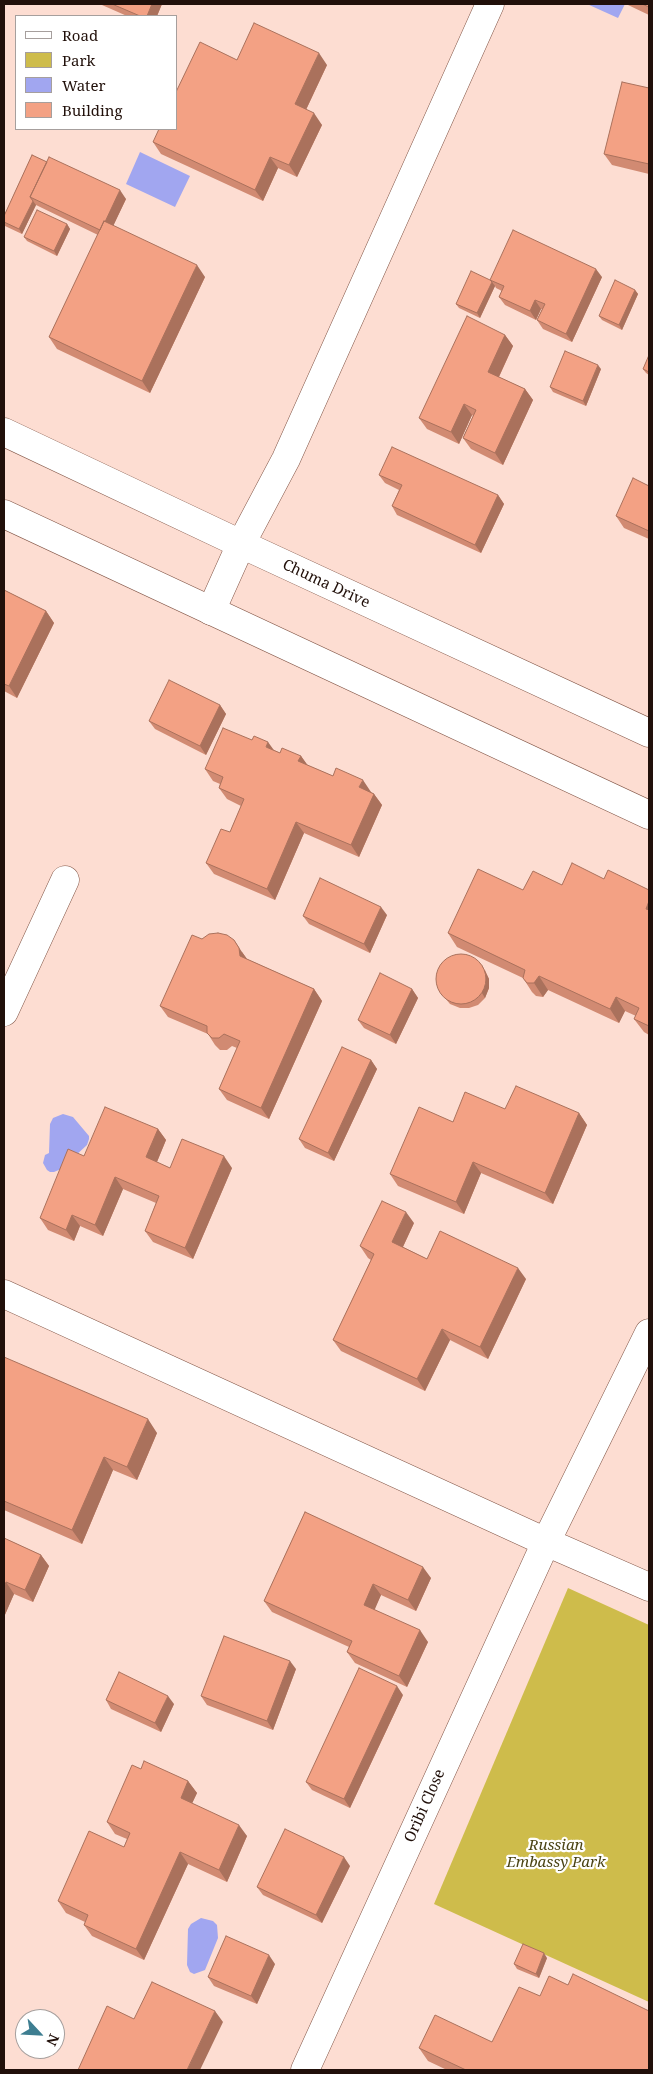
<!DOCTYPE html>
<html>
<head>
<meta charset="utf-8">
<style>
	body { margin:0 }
	#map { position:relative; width:653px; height:2074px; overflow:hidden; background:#fdddd2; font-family:"Noto Serif",serif }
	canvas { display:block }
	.frame { position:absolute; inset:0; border:5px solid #21100a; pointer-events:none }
	.legend { position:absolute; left:15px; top:15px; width:162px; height:115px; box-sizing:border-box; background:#fff; border:1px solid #a69f9d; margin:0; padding:6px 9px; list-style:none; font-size:15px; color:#21100a }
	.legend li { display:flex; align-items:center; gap:10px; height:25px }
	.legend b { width:25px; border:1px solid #a69f9d }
	.north { position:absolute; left:15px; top:2009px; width:50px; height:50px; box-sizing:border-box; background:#fff; border:1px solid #a69f9d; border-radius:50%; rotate:115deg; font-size:14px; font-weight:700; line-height:20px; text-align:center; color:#21100a }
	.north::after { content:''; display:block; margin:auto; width:18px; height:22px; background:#3e7e91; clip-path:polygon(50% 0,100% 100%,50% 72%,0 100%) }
</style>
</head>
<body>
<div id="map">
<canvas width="653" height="2074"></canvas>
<div class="frame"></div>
<ul class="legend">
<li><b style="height:6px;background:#fff"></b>Road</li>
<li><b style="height:14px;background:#cebc4b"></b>Park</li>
<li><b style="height:14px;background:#a1a6f0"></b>Water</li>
<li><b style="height:14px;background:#f3a184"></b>Building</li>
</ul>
<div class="north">N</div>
</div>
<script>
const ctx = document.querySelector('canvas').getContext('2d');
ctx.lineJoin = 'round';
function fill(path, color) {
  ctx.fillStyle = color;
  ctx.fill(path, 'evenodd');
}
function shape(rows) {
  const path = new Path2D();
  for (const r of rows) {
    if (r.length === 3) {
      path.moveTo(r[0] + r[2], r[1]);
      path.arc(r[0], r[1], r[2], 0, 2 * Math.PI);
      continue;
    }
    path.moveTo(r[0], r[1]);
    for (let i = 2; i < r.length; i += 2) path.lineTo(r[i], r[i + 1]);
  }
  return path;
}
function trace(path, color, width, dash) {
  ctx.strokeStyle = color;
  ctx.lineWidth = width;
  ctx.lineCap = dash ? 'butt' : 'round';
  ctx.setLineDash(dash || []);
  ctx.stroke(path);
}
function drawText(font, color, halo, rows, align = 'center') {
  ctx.font = font + ' "Noto Serif",serif';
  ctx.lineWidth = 4.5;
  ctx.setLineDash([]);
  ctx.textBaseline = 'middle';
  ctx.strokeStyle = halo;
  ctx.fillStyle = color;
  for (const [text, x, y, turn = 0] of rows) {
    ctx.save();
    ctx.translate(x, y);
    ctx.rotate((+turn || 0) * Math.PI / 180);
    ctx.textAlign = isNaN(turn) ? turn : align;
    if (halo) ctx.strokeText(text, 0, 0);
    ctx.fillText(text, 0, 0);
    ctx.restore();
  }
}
const green = shape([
	[568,1588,649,1625,649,2002,434,1904]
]);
const water = shape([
	[587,4,625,4,618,18],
	[140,152,190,176,175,207,126,184],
	[63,1114,73,1117,89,1136,89,1139,87,1145,61,1169,54,1172,50,1172,47,1170,43,1163,45,1155,49,1153,50,1124,53,1118],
	[201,1918,213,1921,217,1925,218,1938,205,1970,194,1974,190,1972,187,1965,188,1929,191,1924]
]);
const minor = shape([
	[211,611,241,544,286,459,490,4],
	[4,1012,65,880],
	[4,1294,546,1542,649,1587],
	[305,2070,546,1542,649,1333]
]);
const major = shape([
	[4,432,241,544,649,733],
	[4,514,649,815]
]);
const wall = shape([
	[101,4,162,4,157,16,127,16,102,5],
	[627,4,649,4,649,15,628,5],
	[237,60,327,65,306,110,322,125,297,177,278,168,263,201,161,154,153,142],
	[649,88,649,174,612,165,604,154],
	[32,155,126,199,113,226,205,277,150,393,57,349,49,337,98,235,36,205,22,234,5,226,4,225,4,216],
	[67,224,70,229,57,256,27,241,24,237],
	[602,277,572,342,543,329,537,320,542,309,541,309,536,320,505,305,499,297,502,291,496,288,495,286,480,318,459,308,456,304,490,280],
	[635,290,638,294,622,330,602,320,599,316],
	[505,335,513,346,499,377,525,389,533,400,503,465,471,449,463,438,473,416,472,415,459,444,427,429,419,418],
	[649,355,649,375,646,373,643,369],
	[601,369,586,406,553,392,550,387],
	[379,475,498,495,504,504,481,553,397,515,392,506,399,490,385,483],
	[649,486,649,539,624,528,616,516],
	[4,590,46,611,54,623,17,698,4,691],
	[220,705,226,714,206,755,155,729,149,721],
	[274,750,280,753,301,756,307,765,371,792,374,794,382,805,359,857,304,833,275,900,214,874,206,863,230,832,241,806,227,799,219,788,220,784,213,781,205,769],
	[604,879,649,890,649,1035,644,1032,634,1019,636,1016,625,1011,619,1023,548,990,543,997,536,996,532,992,523,978,457,947,448,933,523,890],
	[387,915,370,953,309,924,303,916],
	[242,952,247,959,314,989,322,1001,269,1119,227,1100,219,1089,237,1048,232,1046,227,1050,220,1050,215,1045,208,1034,168,1017,160,1006],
	[485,970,489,979,489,988,485,998,478,1005,469,1008,460,1008,450,1004,441,993],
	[412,989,418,998,396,1044,364,1028,358,1020],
	[371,1060,377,1069,334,1161,305,1148,299,1139],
	[505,1109,579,1113,587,1125,553,1204,481,1173,464,1214,398,1186,390,1174,453,1122],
	[158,1129,166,1140,157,1162,170,1168,232,1168,193,1259,153,1242,145,1231,156,1203,123,1189,103,1236,80,1226,74,1241,48,1230,40,1218,84,1156],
	[414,1223,403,1247,427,1259,526,1279,488,1359,450,1340,425,1391,341,1351,333,1340,371,1260,368,1258,360,1246],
	[4,1357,157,1433,137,1480,113,1470,82,1544,4,1510],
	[305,1512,431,1578,416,1611,381,1595,374,1609,428,1642,407,1687,355,1663,347,1652,349,1647,272,1612,264,1601],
	[4,1538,41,1555,49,1566,33,1602,14,1594,4,1617],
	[296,1669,273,1730,207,1705,201,1696],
	[403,1695,350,1808,312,1790,306,1782],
	[106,1700,174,1704,161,1732,111,1709],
	[141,1769,188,1781,197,1793,192,1803,247,1836,227,1882,188,1864,144,1960,92,1936,84,1925,85,1922,66,1913,58,1901,124,1847,127,1839,115,1834,107,1822],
	[350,1866,322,1923,263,1895,257,1887],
	[547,1958,539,1978,517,1969,514,1964],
	[275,1964,257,2004,214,1986,208,1977],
	[492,2042,649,2070,447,2070,428,2061,419,2048]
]);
const shadedWall = shape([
	[152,4,162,4,157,16,147,16],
	[319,53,327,65,303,116,295,104],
	[314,113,322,125,297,177,289,165],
	[270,157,278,168,263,201,255,190],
	[120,190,126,199,107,239,101,230],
	[33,201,36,205,22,234,19,229],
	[67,224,70,229,57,256,54,251],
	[197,265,205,277,150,393,142,381],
	[596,269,602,277,572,342,566,334],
	[492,282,495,286,480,318,477,313],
	[635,290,638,294,622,330,619,325],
	[535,300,541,309,536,320,530,311],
	[505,335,513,346,496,383,488,372],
	[598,365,601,369,586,406,583,401],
	[525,389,533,400,503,465,495,453],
	[464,404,472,415,459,444,451,432],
	[498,495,504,504,481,553,475,545],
	[46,611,54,623,17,698,9,686],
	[220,705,226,714,206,755,200,746],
	[268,742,276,753,266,747],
	[301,756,309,767,298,761],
	[363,780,371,792,367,799,359,787],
	[374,794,382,805,359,857,351,845],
	[296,822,304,833,275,900,267,889],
	[649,901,649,914,646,909],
	[381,907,387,915,370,953,364,944],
	[234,940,242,952,247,959,240,956],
	[482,965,489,979,489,988,485,998,482,993],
	[539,976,548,990,543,997,534,983],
	[314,989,322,1001,269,1119,261,1108],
	[412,989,418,998,396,1044,390,1035],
	[616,997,625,1011,619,1023,610,1009],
	[371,1060,377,1069,334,1161,328,1153],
	[579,1113,587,1125,553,1204,545,1193],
	[158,1129,166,1140,154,1169,146,1157],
	[224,1156,232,1168,193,1259,185,1248],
	[473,1162,481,1173,464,1214,456,1202],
	[115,1177,123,1189,103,1236,95,1225],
	[406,1212,414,1223,400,1253,392,1242],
	[72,1215,80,1226,74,1241,66,1230],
	[518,1268,526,1279,488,1359,480,1347],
	[442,1329,450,1340,425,1391,417,1379],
	[148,1419,157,1433,137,1480,127,1467],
	[104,1457,113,1470,82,1544,72,1530],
	[41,1555,49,1566,33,1602,25,1590],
	[423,1567,431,1578,416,1611,408,1600],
	[6,1582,14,1594,4,1617,4,1588],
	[373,1584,381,1595,372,1616,364,1605],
	[420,1630,428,1642,407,1687,399,1676],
	[290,1661,296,1669,273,1730,267,1721],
	[397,1686,403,1695,350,1808,344,1799],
	[168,1696,174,1704,161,1732,155,1723],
	[188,1781,197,1793,189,1810,181,1798],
	[239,1825,247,1836,227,1882,219,1870],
	[180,1852,188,1864,144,1960,136,1949],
	[344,1857,350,1866,322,1923,316,1915],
	[544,1953,547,1958,539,1978,536,1974],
	[269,1955,275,1964,257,2004,251,1996],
	[215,2011,223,2022,200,2070,187,2070]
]);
const building = shape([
	[112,4,152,4,147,16,140,16,112,4],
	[642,4,649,4,649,7,642,4],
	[254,23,319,53,295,104,314,113,289,165,270,157,255,190,153,142,159,129,176,129,176,92,200,42,237,60,254,23],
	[622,82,649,88,649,164,604,154,622,82],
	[32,155,47,162,30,197,33,201,19,229,4,222,4,216,32,155],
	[49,157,120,190,105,222,104,221,100,230,30,197,49,157],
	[37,210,67,224,54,251,24,237,37,210],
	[104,221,197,265,142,381,49,337,104,221],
	[513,230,596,269,566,334,537,320,545,304,535,300,530,311,499,297,504,286,490,280,513,230],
	[471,271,490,280,492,282,477,313,456,304,471,271],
	[615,280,635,290,619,325,599,316,615,280],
	[467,316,505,335,488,372,525,389,495,453,463,438,476,410,464,404,451,432,419,418,467,316],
	[565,351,598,365,583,401,550,387,565,351],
	[649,355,649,372,643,369,649,355],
	[392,447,498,495,475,545,392,506,402,485,379,475,392,447],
	[633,478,649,486,649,531,616,516,633,478],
	[4,590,46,611,9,686,4,684,4,590],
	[169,680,220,705,200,746,149,721,169,680],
	[223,728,252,740,254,736,268,742,266,747,280,753,282,748,301,756,298,761,333,776,336,768,363,780,359,787,374,794,351,845,296,822,267,889,206,863,221,829,230,832,244,799,219,788,223,777,205,769,223,728],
	[572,863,604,879,608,870,649,890,649,901,646,909,649,910,649,1026,634,1019,639,1008,616,997,610,1009,539,976,534,983,527,983,523,978,525,970,448,933,478,869,523,890,533,871,562,885,572,863],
	[320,878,381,907,364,944,303,916,320,878],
	[218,933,227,935,234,940,239,948,240,956,314,989,261,1108,219,1089,240,1041,224,1034,219,1038,212,1038,207,1033,207,1026,160,1006,192,935,202,939,209,934,218,933],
	[461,979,25],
	[380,973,412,989,390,1035,358,1020,380,973],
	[342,1047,371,1060,328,1153,299,1139,342,1047],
	[516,1086,579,1113,545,1193,473,1162,456,1202,390,1174,419,1107,453,1122,465,1092,505,1109,516,1086],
	[105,1107,158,1129,146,1157,170,1168,182,1139,224,1156,185,1248,145,1231,159,1196,115,1177,95,1225,72,1215,66,1230,40,1218,68,1149,84,1156,105,1107],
	[382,1201,406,1212,392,1242,427,1259,440,1231,518,1268,480,1347,442,1329,417,1379,333,1340,374,1254,360,1246,382,1201],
	[4,1357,148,1419,127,1467,104,1457,72,1530,4,1501,4,1357],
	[305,1512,423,1567,408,1600,373,1584,364,1605,420,1630,399,1676,347,1652,352,1641,264,1601,305,1512],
	[4,1538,41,1555,25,1590,6,1582,4,1588,4,1538],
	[224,1636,290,1661,267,1721,201,1696,224,1636],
	[359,1668,397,1686,344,1799,306,1782,359,1668],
	[119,1672,168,1696,155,1723,106,1700,119,1672],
	[144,1761,188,1781,181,1798,239,1825,219,1870,180,1852,136,1949,84,1925,88,1915,58,1901,89,1831,124,1847,130,1833,107,1822,132,1765,141,1769,144,1761],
	[285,1829,344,1857,316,1915,257,1887,285,1829],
	[226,1936,269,1955,251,1996,208,1977,226,1936],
	[523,1944,544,1953,536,1974,514,1964,523,1944],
	[573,1974,649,2011,649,2070,466,2070,419,2048,435,2015,492,2042,519,1987,540,1996,549,1976,568,1985,573,1974],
	[152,1982,215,2011,187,2070,78,2070,107,2006,134,2019,152,1982]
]);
const streetNames = [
	["Chuma Drive",326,584,25],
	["Oribi Close",425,1806,-66]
];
const parkNames = [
	["Russian",556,1846],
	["Embassy Park",556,1863]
];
fill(green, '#cebc4b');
fill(water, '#a1a6f0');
trace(minor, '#835748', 29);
trace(major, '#835748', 29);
trace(minor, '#fff', 28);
trace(major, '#fff', 28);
fill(wall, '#d18a72');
fill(shadedWall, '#aa715c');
fill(building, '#f3a184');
trace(building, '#aa715c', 1);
drawText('15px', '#21100a', '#fff', streetNames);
drawText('italic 15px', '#4b4415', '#fff', parkNames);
</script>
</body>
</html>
